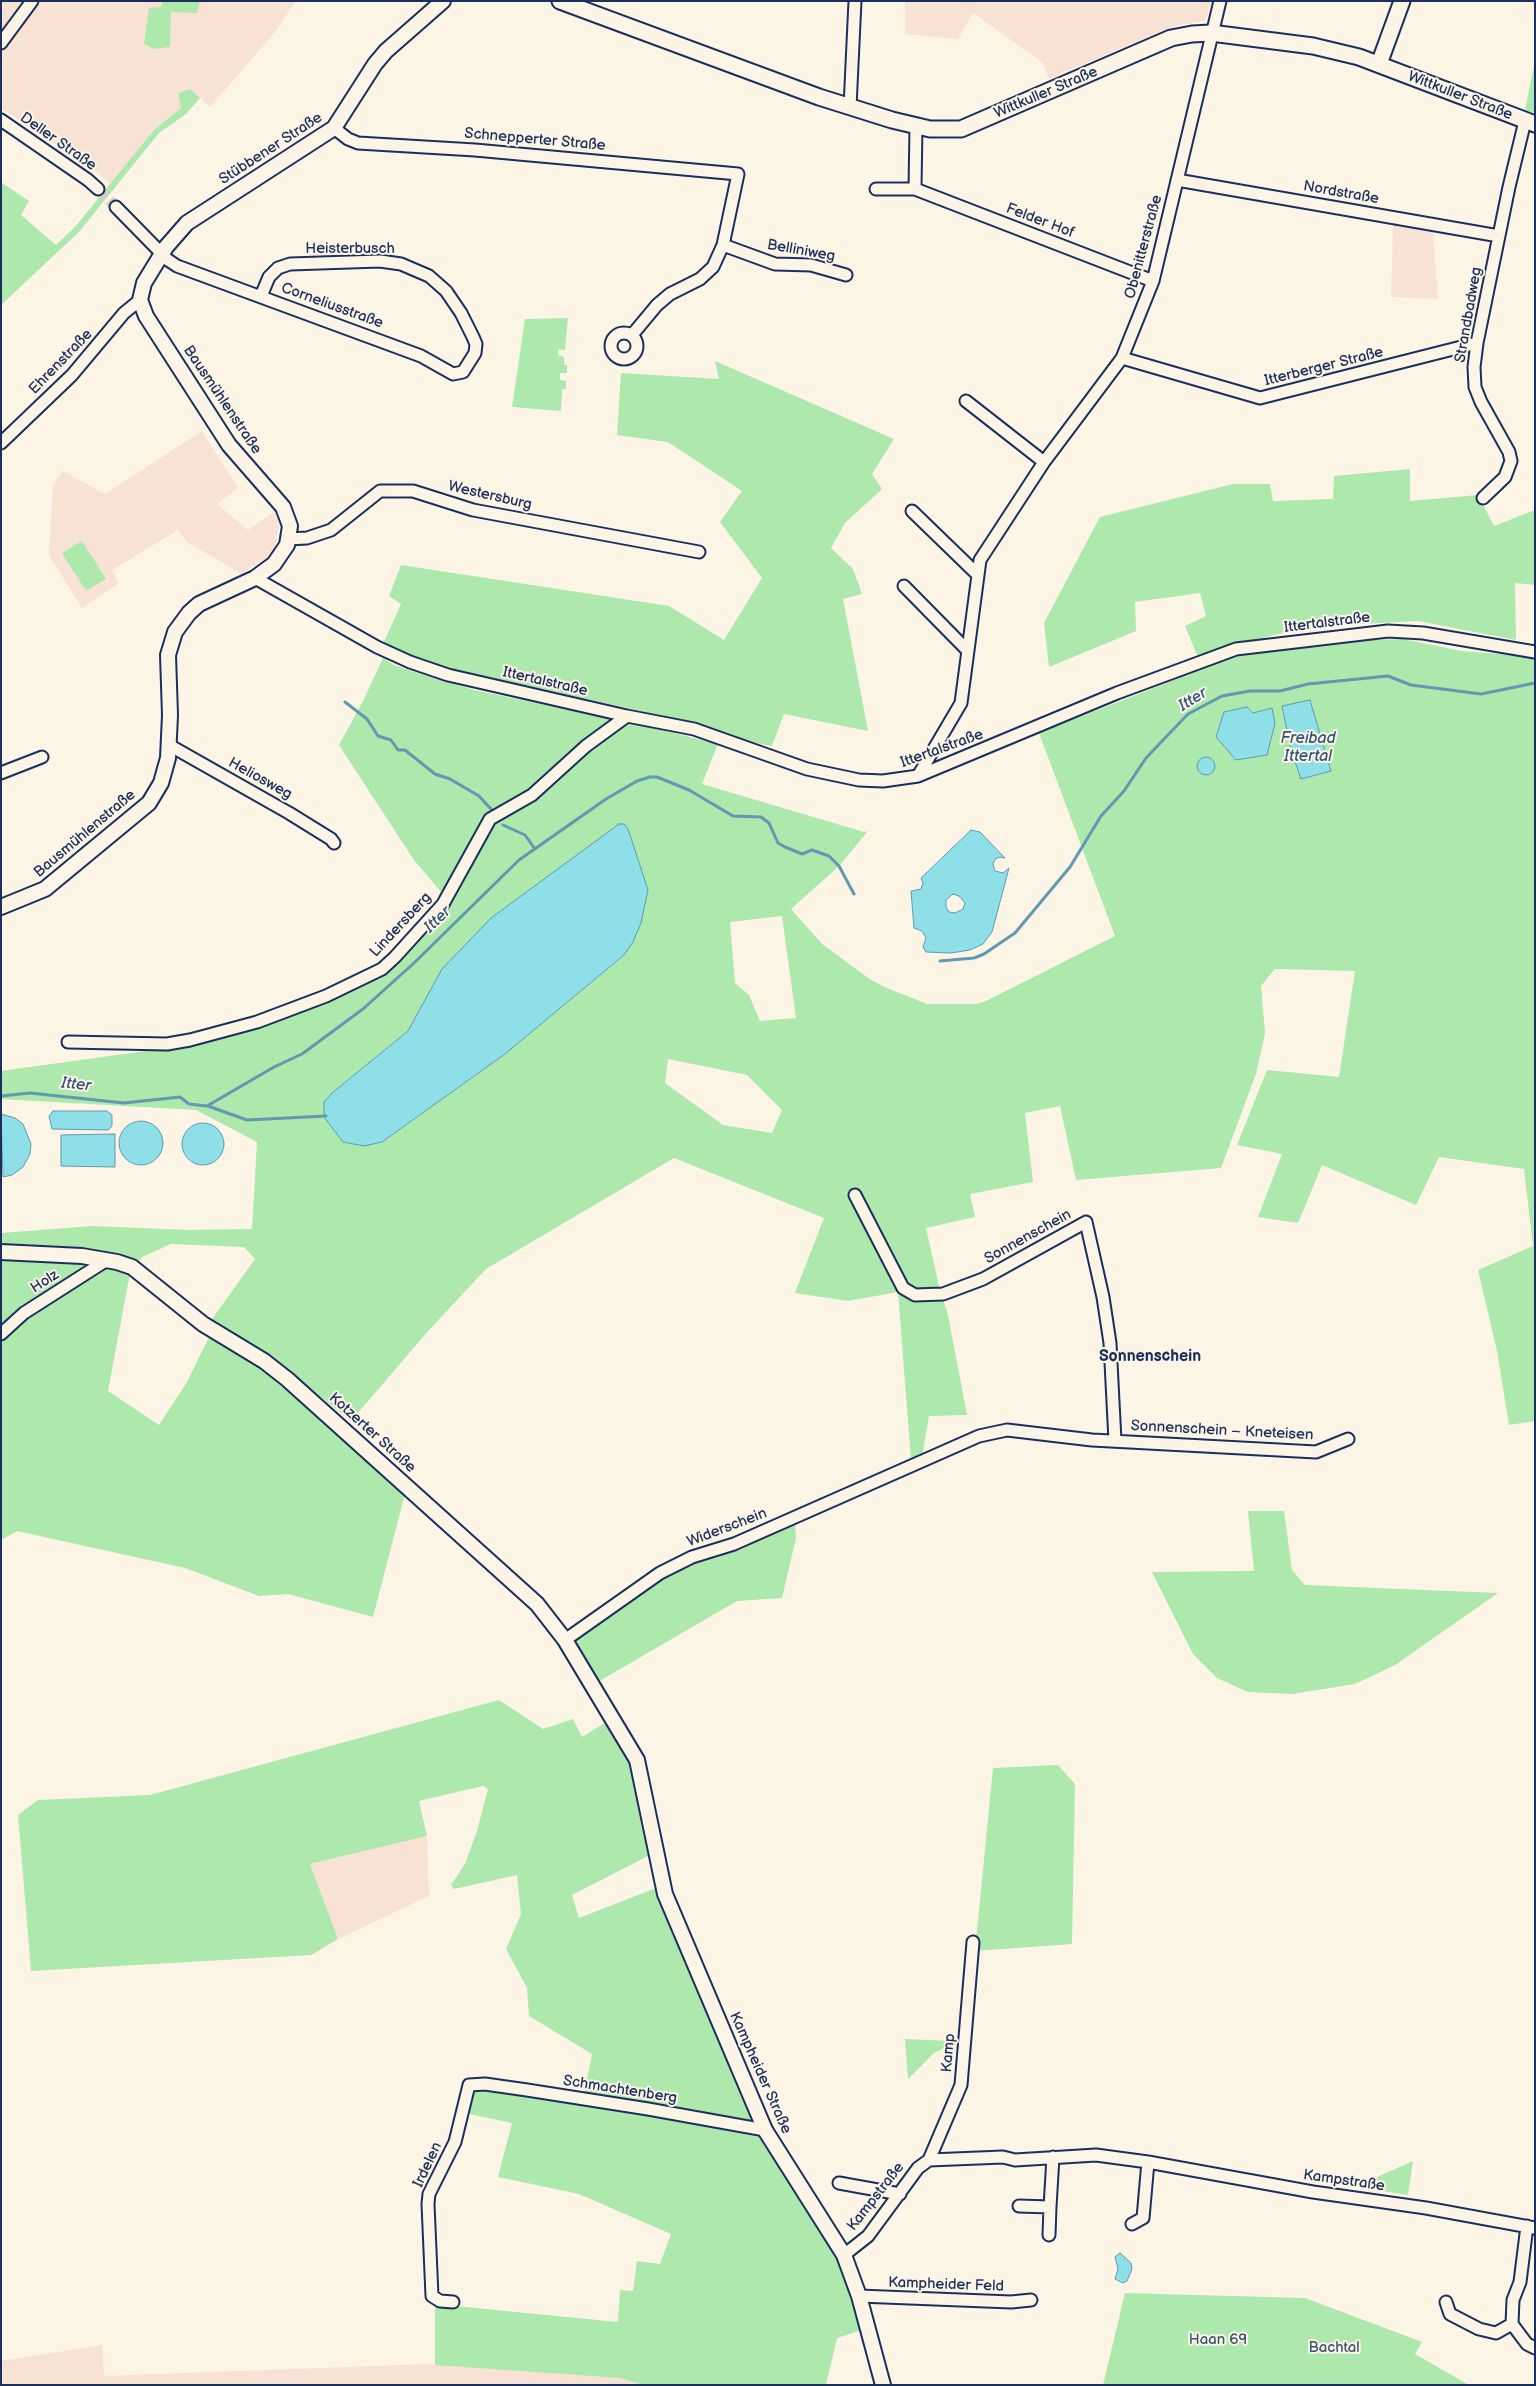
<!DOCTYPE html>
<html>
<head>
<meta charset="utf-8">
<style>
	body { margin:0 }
	#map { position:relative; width:1536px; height:2386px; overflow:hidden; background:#fcf5e5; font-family:"Balsamiq Sans",sans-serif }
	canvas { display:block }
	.frame { position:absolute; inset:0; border:2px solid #1b2f5e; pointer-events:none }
</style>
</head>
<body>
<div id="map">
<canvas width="1536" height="2386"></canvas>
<div class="frame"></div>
</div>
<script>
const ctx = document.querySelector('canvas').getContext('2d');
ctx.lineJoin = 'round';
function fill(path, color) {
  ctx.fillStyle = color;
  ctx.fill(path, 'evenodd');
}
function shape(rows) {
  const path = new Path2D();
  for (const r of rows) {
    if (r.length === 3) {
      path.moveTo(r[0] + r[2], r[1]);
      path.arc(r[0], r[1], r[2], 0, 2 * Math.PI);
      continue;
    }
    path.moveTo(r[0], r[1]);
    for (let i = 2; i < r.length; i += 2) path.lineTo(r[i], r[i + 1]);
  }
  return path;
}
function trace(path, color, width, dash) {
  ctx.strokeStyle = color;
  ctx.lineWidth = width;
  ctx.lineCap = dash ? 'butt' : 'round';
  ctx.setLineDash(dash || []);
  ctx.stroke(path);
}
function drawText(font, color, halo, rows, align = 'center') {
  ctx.font = font + ' "Balsamiq Sans",sans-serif';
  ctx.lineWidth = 4;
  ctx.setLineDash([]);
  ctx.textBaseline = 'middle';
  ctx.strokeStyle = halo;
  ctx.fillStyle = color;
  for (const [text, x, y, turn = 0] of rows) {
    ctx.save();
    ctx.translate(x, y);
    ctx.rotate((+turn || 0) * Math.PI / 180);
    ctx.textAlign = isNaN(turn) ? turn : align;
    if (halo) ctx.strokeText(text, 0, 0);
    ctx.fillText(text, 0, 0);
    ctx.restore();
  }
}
const built = shape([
	[1,1,296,1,275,32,210,107,190,89,178,93,181,108,154,130,111,184,91,167,1,108],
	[905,1,1212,1,1205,21,1173,26,1049,79,1043,63,973,13,958,39,905,34],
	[1393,224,1433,232,1438,299,1391,297],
	[202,431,238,488,217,504,248,530,275,511,279,527,275,546,268,556,242,574,187,542,178,530,112,570,119,583,82,608,49,555,53,484,63,471,105,494],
	[427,1836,429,1896,338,1939,310,1864],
	[102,2345,104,2376,430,2364,619,2378,643,2385,1,2385,1,2361]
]);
const green = shape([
	[162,1,200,1,197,13,171,12,170,47,153,49,144,44,149,8,161,7],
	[1535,61,1535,113,1525,110],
	[190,89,200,98,186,114,159,133,79,232,1,305,1,182,29,201,21,215,56,245,75,227,154,130,181,108,178,93],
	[568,318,565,350,558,349,558,355,564,357,564,365,567,365,567,373,560,373,560,380,566,381,566,389,562,389,561,411,512,407,525,319],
	[715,361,894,439,872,474,882,489,845,523,831,548,853,569,862,594,843,599,868,731,784,714,772,746,740,740,696,723,437,666,383,644,401,604,389,596,401,565,669,606,724,640,762,578,720,522,742,491,668,442,617,435,621,373,719,379],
	[1410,469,1410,501,1478,495,1494,526,1535,510,1535,585,1515,583,1516,640,1418,621,1341,625,1286,632,1197,655,1185,626,1206,616,1200,593,1135,602,1136,631,1049,667,1044,623,1100,517,1233,484,1270,484,1273,501,1333,499,1334,476],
	[82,541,106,579,86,591,62,553],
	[1403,639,1462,651,1535,657,1535,1421,1509,1425,1497,1351,1478,1270,1533,1246,1524,1169,1439,1157,1416,1205,1322,1165,1298,1223,1258,1217,1282,1154,1237,1145,1267,1070,1339,1077,1355,971,1275,969,1261,986,1265,1033,1256,1074,1221,1168,1076,1180,1060,1106,1025,1113,1033,1182,970,1194,975,1217,926,1228,940,1290,948,1315,967,1415,929,1416,922,1457,911,1460,898,1292,848,1301,795,1293,824,1218,674,1158,486,1269,429,1330,351,1421,276,1361,210,1322,255,1259,244,1247,171,1244,142,1257,130,1273,108,1391,159,1425,187,1382,210,1335,253,1361,295,1393,406,1490,373,1617,288,1594,259,1596,185,1568,17,1531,1,1540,1,1233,92,1226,188,1230,252,1229,257,1142,196,1110,1,1099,1,1071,175,1047,305,1007,357,988,373,979,448,907,442,893,414,860,339,745,363,701,383,658,394,665,436,679,474,690,628,722,718,744,702,784,864,832,868,831,839,866,791,909,822,944,871,980,887,988,927,1004,976,1004,986,1001,1115,936,1039,733,1233,657,1364,640],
	[782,916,796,1018,760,1021,749,995,735,983,730,922],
	[624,955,505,1054,382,1142,364,1146,343,1142,324,1117,332,1093,408,1031],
	[668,1059,747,1075,782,1110,772,1133,723,1125,665,1083],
	[1248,1511,1284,1511,1292,1570,1305,1585,1498,1593,1395,1665,1355,1684,1292,1694,1248,1692,1217,1678,1193,1654,1152,1572,1254,1571],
	[795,1523,796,1538,782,1598,737,1601,596,1683,572,1645,578,1634,669,1573,703,1559,742,1549,746,1543],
	[499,1700,543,1729,573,1719,582,1737,608,1721,638,1776,650,1855,572,1895,579,1918,656,1888,753,2123,584,2094,592,2054,529,2016,527,1988,506,1949,521,1914,517,1875,454,1889,451,1885,465,1864,477,1831,488,1789,483,1786,419,1801,427,1836,310,1864,338,1939,311,1955,31,1971,18,1815,38,1800,150,1795],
	[1058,1765,1075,1784,1072,1944,975,1951,993,1768],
	[905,2039,952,2041,951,2045,934,2053,908,2079],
	[480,2090,649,2113,759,2137,847,2274,862,2330,837,2338,826,2385,643,2385,619,2378,435,2365,435,2304,618,2322,620,2290,633,2291,637,2261,660,2264,671,2234,579,2194,498,2177,512,2123,469,2114,471,2093],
	[1413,2161,1408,2195,1351,2186,1366,2182],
	[1125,2293,1305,2298,1422,2342,1415,2354,1469,2385,1103,2385]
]);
const water = shape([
	[1310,700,1331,771,1301,779,1291,750,1282,706,1310,700],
	[1247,707,1253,713,1272,708,1275,723,1267,755,1236,760,1216,737,1224,712,1247,707],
	[1206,766,9],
	[619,824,624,824,628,829,648,890,641,923,633,942,624,955,505,1054,382,1142,364,1146,343,1142,324,1117,324,1102,332,1093,408,1031,442,969,491,918,619,824],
	[971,830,980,832,1005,858,1000,857,995,859,993,864,995,871,1003,873,1009,868,992,932,983,944,970,950,951,953,926,952,923,947,926,938,922,931,914,928,911,891,921,889,923,883,921,878,971,830],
	[953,894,959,896,965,903,963,909,955,913,949,912,946,907,946,900,953,894],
	[53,1111,107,1111,112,1115,112,1126,108,1130,52,1129,49,1116,53,1111],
	[1,1114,15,1118,23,1124,31,1144,30,1154,23,1167,12,1175,3,1177,1,1114],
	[141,1143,22],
	[203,1144,21],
	[113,1134,115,1134,115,1167,61,1166,61,1135,113,1134],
	[1120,2253,1131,2263,1132,2269,1127,2281,1123,2283,1115,2279,1118,2269,1115,2257,1120,2253]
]);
const stream = shape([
	[345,702,367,719,378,736,391,740,398,750,405,750,435,774,450,779,479,796,491,809],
	[503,825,525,835,535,849],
	[940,961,974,958,984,954,1015,933,1070,867,1101,816,1124,791,1146,758,1188,714,1222,696,1250,691,1280,691,1308,684,1388,676,1411,685,1481,694,1535,683],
	[1,1096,30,1093,124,1103,180,1097,189,1104,207,1106,274,1067,302,1054,363,1009,414,963,519,860,606,799,637,781,650,777,657,777,689,790,733,816,761,817,769,823,778,843,785,847,802,854,812,850,829,856,839,866,854,894],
	[208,1106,247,1120,326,1116]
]);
const minorTunnel = shape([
	[98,189,116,207]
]);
const minor = shape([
	[1,43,32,1],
	[850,107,855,1],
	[1,120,88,180,98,189],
	[334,128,348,139,358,143,475,150,738,174,723,245,713,267,700,279,670,294,657,305,632,335],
	[1177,180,1499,236],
	[876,189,915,189,1153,281],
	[915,189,916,126],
	[116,207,168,260,177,266,421,356,453,374,463,372,475,353,476,344,473,337,461,313,446,291,429,276,401,264,380,261,290,264,278,268,269,277,261,296],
	[723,245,775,264,811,265,846,275],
	[624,346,13],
	[1122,358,1260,398,1477,343],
	[966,401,1044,462],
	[1,443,72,375,124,313,140,300],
	[1483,498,1505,477,1511,461,1509,452,1481,402,1475,387,1474,367,1477,343,1509,187,1525,121],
	[912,511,977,574],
	[288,539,307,538,331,530,380,491,413,491,473,510,699,552],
	[255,578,377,647,410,662,448,675,627,716,694,729,807,769,859,780,883,781,918,776,1117,693,1236,649,1388,631,1423,633,1535,652],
	[904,586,968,651],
	[169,745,289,813,331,839,334,843],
	[1,773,42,757],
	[918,776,961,703,980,560,1044,462,1122,358,1153,281,1220,1],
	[68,1042,167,1044,190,1040,257,1022,326,996,382,969,395,957,443,904,490,819,532,795,586,746,627,716],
	[855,1195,903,1288,915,1295,943,1294,983,1279,1086,1222,1103,1297,1110,1343,1115,1441],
	[1,1334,24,1313,107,1260],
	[565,1640,660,1573,692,1557,734,1544,979,1436,1007,1430,1092,1440,1316,1452,1348,1439],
	[929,2160,961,2085,973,1942],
	[839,2183,900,2194],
	[1019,2206,1050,2207,1053,2157],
	[1132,2224,1143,2218,1148,2162],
	[1527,2226,1520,2282,1513,2300,1512,2324,1527,2344,1535,2348],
	[1049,2235,1050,2207],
	[844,2255,868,2236,918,2168,929,2160,1003,2157,1015,2160,1096,2155,1148,2162,1313,2192,1426,2208,1535,2228],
	[859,2296,1011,2302,1031,2300],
	[453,2302,440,2301,432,2296,428,2204,429,2194,455,2142,469,2085,485,2084,527,2090,648,2109,765,2130],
	[1446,2302,1450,2314,1479,2329,1496,2333,1512,2324]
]);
const tertiary = shape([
	[1,907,45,889,149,803,161,783,168,758,170,715,168,655,175,632,189,613,199,604,255,578,274,564,287,545,290,526,283,507,229,445,146,316,140,300,144,283,166,247,187,223,334,128,375,64,386,51,443,1],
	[1,1252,82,1256,117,1262,132,1267,203,1324,264,1361,287,1379,537,1604,565,1640,637,1760,665,1894,765,2130,844,2255,859,2296,883,2385]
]);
const secondary = shape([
	[560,1,819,97,892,120,930,129,961,129,1171,38,1192,34,1211,33,1313,46,1359,57,1535,124],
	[1379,64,1402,1]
]);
const streetNames = [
	["Wittkuller Straße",1046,93,-23],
	["Wittkuller Straße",1460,96,21],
	["Schnepperter Straße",535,140,5],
	["Deller Straße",58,142,35],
	["Stübbener Straße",271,149,-33],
	["Nordstraße",1341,193,10],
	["Felder Hof",1040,221,21],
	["Obenitterstraße",1144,247,-75],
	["Heisterbusch",350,249],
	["Belliniweg",801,251,10],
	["Corneliusstraße",332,306,20],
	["Strandbadweg",1469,315,-80],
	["Ehrenstraße",61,362,-46],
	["Itterberger Straße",1324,367,-14],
	["Bausmühlenstraße",222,400,56],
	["Westersburg",490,496,13],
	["Ittertalstraße",1327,623,-7],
	["Ittertalstraße",545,682,13],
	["Ittertalstraße",942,749,-20],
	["Heliosweg",260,779,29],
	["Bausmühlenstraße",85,834,-40],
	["Lindersberg",401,925,-47],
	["Sonnenschein",1028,1237,-29],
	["Holz",45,1282,-33],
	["Sonnenschein – Kneteisen",1222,1431,3],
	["Kotzerter Straße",372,1433,42],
	["Widerschein",727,1528,-21],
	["Kamp",949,2053,-85],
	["Kampheider Straße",760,2073,66],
	["Schmachtenberg",620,2090,9],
	["Irdelen",428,2165,-65],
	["Kampstraße",1344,2181,8],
	["Kampstraße",876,2197,-52],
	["Kampheider Feld",946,2285,2]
];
const parkNames = [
	["Haan 69",1218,2340],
	["Bachtal",1334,2348]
];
const waterNames = [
	["Itter",1193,700,-32],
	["Freibad",1308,739],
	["Ittertal",1308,757],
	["Itter",438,920,-44],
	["Itter",76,1085,6]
];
const neighbourhoodNames = [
	["Sonnenschein",1150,1357]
];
fill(built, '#f8e2d4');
fill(green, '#ade8ad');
fill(water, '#8edfe8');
trace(water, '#6099b1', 1);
trace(stream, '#6099b1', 3);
trace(minorTunnel, '#cfcdca', 11, [11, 5.5]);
trace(minor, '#1b2f5e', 15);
trace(tertiary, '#1b2f5e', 18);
trace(secondary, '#1b2f5e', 19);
trace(minor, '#fcf5e5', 11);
trace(tertiary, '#fcf5e5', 14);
trace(secondary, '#fcf5e5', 15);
drawText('15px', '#1b2f5e', '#fcf5e5', streetNames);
drawText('15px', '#38546e', '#fcf5e5', parkNames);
drawText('italic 16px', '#32527a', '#fcf5e5', waterNames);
drawText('bold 16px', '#1b2f5e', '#fcf5e5', neighbourhoodNames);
</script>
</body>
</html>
